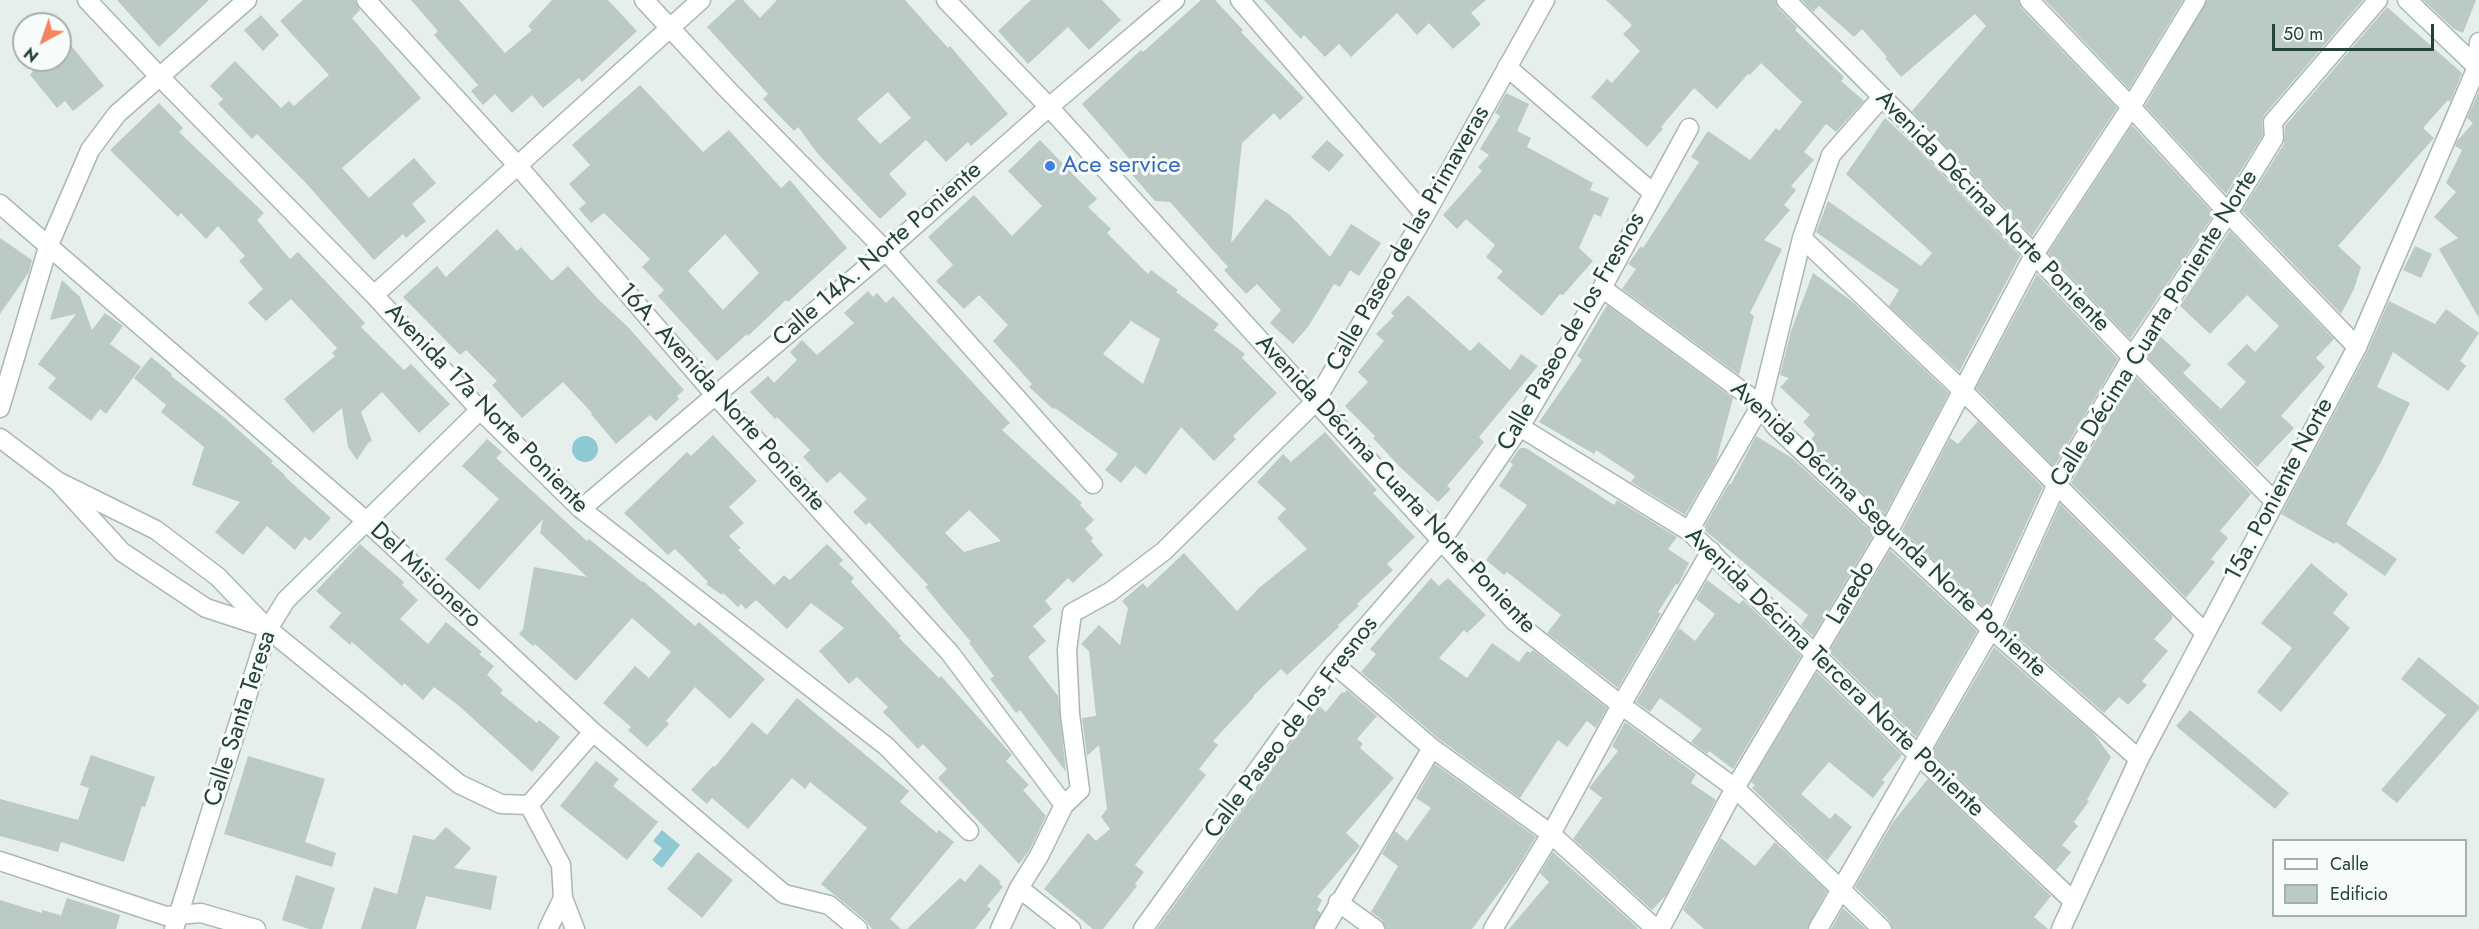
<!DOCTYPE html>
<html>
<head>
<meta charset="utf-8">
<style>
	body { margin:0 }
	#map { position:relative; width:2479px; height:929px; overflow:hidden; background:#e6efeb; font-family:Jost,sans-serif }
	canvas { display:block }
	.legend { position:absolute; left:2272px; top:839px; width:195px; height:78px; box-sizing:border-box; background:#f7fbf9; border:2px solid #a3b1ad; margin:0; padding:8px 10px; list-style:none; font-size:18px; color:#24423a }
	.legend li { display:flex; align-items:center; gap:12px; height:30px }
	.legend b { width:30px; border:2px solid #a3b1ad }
	.north { position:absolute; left:12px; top:12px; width:60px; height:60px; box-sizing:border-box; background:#f7fbf9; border:2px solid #a3b1ad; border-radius:50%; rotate:220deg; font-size:16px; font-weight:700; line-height:24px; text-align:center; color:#24423a }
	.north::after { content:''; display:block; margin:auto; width:21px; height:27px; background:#f4845f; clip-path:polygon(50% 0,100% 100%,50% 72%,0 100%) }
	.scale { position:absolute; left:2272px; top:24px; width:162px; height:27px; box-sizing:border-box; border:3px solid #24423a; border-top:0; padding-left:8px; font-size:18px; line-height:21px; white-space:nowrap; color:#24423a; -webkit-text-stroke:4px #f7fbf9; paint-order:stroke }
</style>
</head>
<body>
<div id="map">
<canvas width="2479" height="929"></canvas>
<ul class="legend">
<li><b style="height:8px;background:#fff"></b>Calle</li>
<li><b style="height:16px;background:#bbcac4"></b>Edificio</li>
</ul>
<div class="north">N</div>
<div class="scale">50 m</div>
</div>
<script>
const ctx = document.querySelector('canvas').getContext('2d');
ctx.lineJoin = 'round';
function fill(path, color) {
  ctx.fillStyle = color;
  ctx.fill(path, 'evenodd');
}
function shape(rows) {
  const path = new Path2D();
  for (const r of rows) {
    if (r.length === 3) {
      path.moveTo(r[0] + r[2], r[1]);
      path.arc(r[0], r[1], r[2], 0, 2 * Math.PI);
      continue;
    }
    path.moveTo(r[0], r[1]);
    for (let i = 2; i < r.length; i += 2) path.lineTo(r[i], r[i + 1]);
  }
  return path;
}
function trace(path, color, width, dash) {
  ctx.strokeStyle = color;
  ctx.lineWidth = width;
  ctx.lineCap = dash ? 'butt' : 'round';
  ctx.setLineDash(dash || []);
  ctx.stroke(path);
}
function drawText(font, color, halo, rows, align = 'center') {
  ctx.font = font + ' Jost,sans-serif';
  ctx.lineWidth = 6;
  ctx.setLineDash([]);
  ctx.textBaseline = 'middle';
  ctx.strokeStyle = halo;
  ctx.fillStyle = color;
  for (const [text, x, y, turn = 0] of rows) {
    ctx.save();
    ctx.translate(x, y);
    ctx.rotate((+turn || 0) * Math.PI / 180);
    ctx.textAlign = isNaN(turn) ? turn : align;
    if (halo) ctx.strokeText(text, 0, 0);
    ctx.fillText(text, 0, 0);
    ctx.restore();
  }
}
const water = shape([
	[585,449,13],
	[662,830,680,845,662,868,652,860,662,848,653,841]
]);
const building = shape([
	[117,0,209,0,159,47],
	[303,0,355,0,360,10,352,18,421,98,342,168,369,198,414,158,436,183,412,204,426,221,406,238,403,234,374,260,305,182,257,134,252,139,218,104,223,99,210,86,235,61,281,108,289,101,294,106,329,75,280,21],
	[411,0,459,0,505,53,532,30,528,26,552,0,608,0,637,31,582,82,579,78,543,108,532,95,512,113,495,94,483,105,471,91,478,85,434,35,438,31],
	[736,0,743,0,760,18,777,0,905,0,948,48,950,46,1008,114,971,146,968,142,946,162,926,140,889,174,907,194,880,219,818,154,798,127,794,131,763,99,768,94,707,27],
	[888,92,911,118,880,144,857,119],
	[1031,0,1102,0,1121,20,1089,50,1068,27,1028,64,998,31],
	[1201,0,1215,0,1243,30,1241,32,1304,98,1280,120,1274,113,1242,143,1231,243,1266,199,1290,215,1330,257,1351,224,1381,243,1359,276,1350,270,1340,287,1334,284,1308,327,1293,344,1270,323,1281,310,1257,284,1246,294,1224,270,1228,267,1170,202,1155,201,1127,169,1133,163,1082,104,1141,50,1143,52],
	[1264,0,1486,0,1471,13,1481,24,1453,49,1429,23,1417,35,1397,13,1351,57,1339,44,1325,57,1304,35,1301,39],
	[1606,0,1775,0,1778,8,1797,27,1795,30,1844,77,1841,81,1864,101,1836,132,1826,124,1804,152,1814,160,1791,186,1796,190,1784,205,1790,210,1764,240,1782,249,1750,313,1754,316,1739,375,1622,289,1636,269,1628,264,1641,246,1643,248,1699,162,1691,157,1708,131,1750,160,1776,128,1779,131,1802,102,1761,63,1750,75,1748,74,1717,109,1694,88,1661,127,1663,129,1647,147,1591,97,1607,79,1612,83,1640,51,1623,34,1632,25],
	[1802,0,2018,0,2021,8,2117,108,2032,236,1912,111,1986,26,1975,14,1901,77,1885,58,1887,57,1862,29,1854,37,1819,6,1813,12],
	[2045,0,2183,0,2129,89],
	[2207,0,2363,0,2264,115,2262,123,2263,135,2226,194,2145,106],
	[2423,0,2476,0,2463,33,2454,29],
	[2387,7,2462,73,2450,102,2448,100,2423,128,2434,138,2338,246,2361,267,2354,289,2341,314,2242,211,2284,144,2285,126],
	[261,15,279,35,263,51,244,30],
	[60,32,104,86,73,111,65,101,57,108,30,75,41,60,60,60],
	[640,85,703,152,729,130,781,188,790,180,847,248,788,302,786,300,748,336,747,334,717,361,658,296,664,290,642,267,650,259,604,213,591,223,579,209,586,203,569,184,590,165,572,145],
	[725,234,759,273,723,310,688,271],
	[2479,91,2479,318,2439,249,2458,238,2434,217,2456,192,2446,183,2462,150,2455,146,2457,141,2473,123,2467,118],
	[1506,93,1529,104,1517,131,1531,138,1527,147,1593,183,1590,190,1609,198,1601,217,1594,214,1579,248,1593,261,1563,295,1560,294,1542,316,1497,278,1503,271,1486,257,1495,245,1466,219,1457,229,1443,215,1482,171,1478,167,1489,155,1480,149,1500,116,1495,113],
	[159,103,183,128,179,132,264,213,257,220,290,259,298,252,365,323,361,327,404,370,411,364,450,404,419,433,382,392,361,412,372,441,368,443,357,460,348,447,342,408,313,433,284,399,335,356,332,353,337,348,291,299,266,321,248,303,263,289,239,261,245,256,218,226,206,239,181,213,178,217,110,150],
	[1885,118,1914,145,2020,256,1959,372,1889,306,1899,290,1816,232,1828,201,1921,266,1932,253,1846,174],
	[2132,125,2214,214,2130,339,2048,253],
	[1040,140,1097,199,1088,207,1111,229,1107,233,1148,274,1151,270,1178,290,1176,292,1219,324,1214,330,1245,354,1242,358,1277,393,1233,436,1236,439,1214,461,1181,427,1146,475,1135,466,1121,483,1105,470,1118,454,1055,408,1053,409,1029,387,1032,384,993,341,1008,325,979,295,964,309,936,281,953,265,928,237,974,195,1012,236,1042,206,1008,171],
	[1131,321,1160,339,1143,384,1103,354],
	[1327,140,1344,155,1329,172,1311,157],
	[497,229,517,251,521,247,552,281,568,266,599,300,628,327,684,390,677,396,679,399,656,421,650,415,616,444,591,414,592,413,563,382,522,418,492,385,497,381,466,350,460,355,403,297,437,266,446,277],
	[2230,231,2334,339,2316,358,2325,367,2281,416,2294,428,2257,467,2146,356,2160,336,2191,365,2183,373,2221,409,2246,382,2227,364,2247,344,2255,352,2279,326,2247,295,2210,334,2180,306],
	[0,238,32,260,29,272,0,314],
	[2415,246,2432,254,2421,278,2403,270],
	[1813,273,1853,302,1949,393,1885,514,1809,443,1815,434,1803,422,1810,415,1780,387,1789,378,1780,375,1791,331],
	[2037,274,2118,359,2054,467,1976,388],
	[62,280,80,297,92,330,105,313,123,326,110,344,141,367,106,414,100,409,91,421,48,388,56,378,38,364,76,314,50,320],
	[868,291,873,297,877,293,886,303,893,296,1010,423,1002,430,1082,503,1080,505,1094,520,1085,529,1093,538,1091,541,1103,555,1073,583,1068,578,1045,601,1052,609,1033,626,1046,641,1028,657,1058,696,1066,772,1020,710,1016,713,990,679,994,676,969,643,971,642,925,587,928,585,869,522,866,525,853,512,867,499,840,472,827,483,803,457,810,450,777,417,775,419,750,392,768,376,774,383,797,360,790,352,802,340,817,355,854,323,844,313],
	[969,510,1001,541,964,552,945,533],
	[1408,295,1470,351,1479,342,1510,370,1521,354,1538,366,1479,437,1484,442,1447,486,1451,489,1438,502,1400,467,1373,438,1375,436,1345,406,1368,382,1358,372,1384,341,1376,334,1394,316,1391,313],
	[2389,301,2435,324,2446,309,2479,333,2460,361,2466,366,2448,391,2393,352,2377,387,2410,403,2381,462,2346,524,2397,559,2385,576,2336,542,2334,544,2281,514,2367,352],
	[1607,305,1733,398,1716,462,1685,515,1631,482,1635,476,1596,450,1594,454,1539,422,1582,360,1577,356],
	[151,357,172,374,171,376,225,418,273,461,271,463,285,475,284,476,331,518,310,541,305,537,295,550,267,526,243,555,215,532,240,502,192,485,204,447,161,412,166,405,134,378],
	[2134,375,2251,494,2220,531,2228,538,2211,559,2215,562,2186,598,2071,483],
	[1978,421,2043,487,1987,610,1902,530,1950,438,1958,444],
	[1325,432,1377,490,1373,493,1415,537,1387,564,1393,570,1357,604,1359,606,1338,625,1339,627,1287,675,1281,669,1253,696,1254,697,1213,741,1218,745,1199,769,1206,775,1135,865,1144,872,1135,884,1137,886,1103,929,1093,929,1044,889,1088,833,1096,841,1110,829,1101,817,1107,809,1099,745,1087,756,1082,718,1096,716,1089,651,1081,644,1099,625,1120,645,1128,608,1122,601,1143,583,1147,588,1184,553,1237,611,1259,588,1307,549,1277,518,1286,509,1257,482,1283,454,1291,462],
	[713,435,757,481,729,507,744,523,729,536,741,548,738,550,774,585,784,575,790,580,827,544,843,560,839,564,854,578,851,582,901,636,899,638,939,678,941,676,1012,755,1006,761,1029,785,1023,790,1046,816,1029,851,1019,864,938,778,947,769,923,744,918,749,883,712,888,707,857,677,849,684,819,651,844,628,811,603,787,629,756,600,746,609,741,604,738,607,723,593,722,595,706,584,708,582,675,549,668,555,624,513,687,452,691,456],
	[1756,436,1792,458,1874,534,1813,636,1801,625,1808,615,1703,529,1729,484,1731,484],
	[487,439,502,452,496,458,587,541,589,539,642,582,643,581,695,626,699,622,765,679,730,719,695,687,666,721,669,724,647,747,628,730,631,727,603,703,635,666,649,678,671,652,632,618,576,681,535,644,533,646,519,634,523,629,534,567,587,577,540,533,543,519,479,590,445,559,499,499,462,466],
	[1520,448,1526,448,1614,505,1617,500,1677,537,1668,549,1689,563,1678,585,1676,584,1658,612,1661,614,1618,688,1547,633,1561,615,1507,572,1504,575,1486,560,1527,505,1499,486,1513,465,1510,462],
	[2060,504,2172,615,2172,619,2154,639,2168,651,2142,681,2147,685,2128,705,2119,697,2104,713,2005,626],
	[360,544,404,582,402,585,418,600,400,619,428,644,446,622,482,652,479,654,494,666,487,675,503,690,500,693,537,723,539,720,560,737,532,772,458,705,434,687,423,700,404,683,402,686,352,642,350,645,329,627,341,613,316,591],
	[1890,550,1977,631,1916,737,1829,652],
	[2311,563,2348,594,2333,613,2350,628,2281,712,2257,692,2292,648,2261,623],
	[1431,578,1439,586,1448,578,1486,615,1467,633,1464,630,1439,658,1467,678,1492,643,1519,662,1527,651,1530,653,1533,650,1607,708,1596,728,1587,721,1567,747,1558,740,1520,798,1439,739,1361,672,1376,654,1370,649],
	[1707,580,1739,604,1743,600,1801,656,1733,769,1709,751,1707,754,1691,742,1702,729,1660,698,1650,712,1636,702,1679,628,1695,641,1715,614,1696,599],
	[1994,647,2094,734,2111,757,2087,800,2089,801,2074,822,2078,826,2062,845,2071,852,2056,870,1932,753],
	[2419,657,2479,706,2479,709,2397,803,2381,790,2446,715,2401,679],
	[1817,672,1902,755,1882,780,1885,782,1873,798,1829,762,1801,794,1830,819,1835,813,1852,827,1827,861,1752,788,1755,785,1751,782],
	[1347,690,1377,716,1357,739,1363,744,1360,748,1394,778,1346,833,1360,846,1317,897,1322,900,1317,910,1321,913,1313,929,1157,929,1314,711,1319,706,1326,712,1342,692,1344,693],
	[797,698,909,791,900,802,937,833,939,830,954,842,890,919,901,929,872,929,865,920,821,884,867,828,810,782,805,789,792,778,748,829,712,798,707,804,691,790,713,766,715,767,752,722,767,735],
	[2190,710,2289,793,2275,809,2176,726],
	[1625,722,1696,774,1691,783,1716,800,1666,895,1652,910,1573,839,1602,798,1589,788,1618,751,1612,746],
	[91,755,155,777,145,807,142,806,124,862,61,842,58,852,0,836,0,799,78,820,89,788,80,785],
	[248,756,325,779,305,842,336,853,332,867,224,834],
	[596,761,619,779,613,786,658,822,627,860,560,806],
	[1435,764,1536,837,1514,873,1472,929,1386,929,1382,920,1371,912,1398,866,1382,854,1395,831,1407,841,1431,808,1416,798],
	[1928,779,2051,896,2034,917,2048,929,1893,929,1890,921,1855,887,1893,822],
	[446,827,471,848,454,868,497,876,491,910,426,896,416,929,361,929,374,887,397,894,413,835,434,840],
	[1721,838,1755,866,1775,842,1827,891,1807,929,1704,929,1683,910],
	[698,852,733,880,702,918,667,889],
	[1553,852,1638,928,1637,929,1509,929,1549,882,1540,873],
	[980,864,1001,882,999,883,1003,887,987,906,991,909,975,929,907,929,960,878,965,882],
	[296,875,335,888,322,929,309,929,282,920],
	[67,898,120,915,116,929,0,929,0,900,42,913,42,910,60,915,60,918],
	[1843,908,1866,929,1831,929]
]);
const minor = shape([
	[366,0,518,166,715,395,950,653,1064,805],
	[644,0,726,88,886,251,1093,484],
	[946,0,1049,107,1514,621,1621,705,1735,788,1882,929],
	[1240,0,1425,215],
	[1786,0,1922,137,2132,357,2274,501],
	[2029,0,2131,107,2228,213,2357,347],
	[2407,0,2477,67],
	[1507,67,1653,193],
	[159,76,374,295,480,410,581,509,886,746,969,831],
	[0,204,365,520,593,732,784,894,829,905,858,929],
	[1802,238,1964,392,2204,632],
	[1602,288,1761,405,1775,426,1888,532,1991,629,2139,759],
	[374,295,701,0],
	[1520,427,1689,531,1917,754,2072,900],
	[0,438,57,481,122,552,206,608,264,627],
	[57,481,156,530,218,577,268,629,459,784,501,804,529,805],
	[581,509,886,251,1049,107,1175,0],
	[1689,531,1761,405,1802,238,1831,155,1882,97],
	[1334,664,1432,748,1551,834,1656,929],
	[529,805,561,865,563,898,548,929],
	[529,805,593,732],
	[0,861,166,916,201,913,256,929],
	[1019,888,1071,929],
	[563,898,575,929],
	[1338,902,1375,929],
	[174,929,268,629,286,600,480,410],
	[1000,929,1019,888,1039,856,1064,805,1080,790,1070,714,1067,650,1072,613,1110,592,1164,551,1315,402,1425,215,1545,0],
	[1143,929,1334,664,1442,540,1520,427,1602,288,1689,128],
	[1324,929,1432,748],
	[1493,929,1551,834,1621,705,1711,551],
	[1660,929,1735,788,1888,532,2035,253,2131,107,2196,0],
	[1818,929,1991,629,2056,486,2132,357,2228,213,2274,138,2273,122,2378,0]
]);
const tertiary = shape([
	[87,0,159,76],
	[0,408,48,247,90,150,117,114,247,0],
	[2061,929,2139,759,2357,347,2477,67,2479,42]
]);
const markers = [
	[1050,166,6,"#3f7fe0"]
];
const shopNames = [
	["Ace service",1062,166]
];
const streetNames = [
	["Avenida Décima Norte Poniente",1992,212,46],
	["Calle Paseo de las Primaveras",1409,239,-60],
	["Calle 14A. Norte Poniente",878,255,-41],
	["Calle Décima Cuarta Poniente Norte",2155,329,-58],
	["Calle Paseo de los Fresnos",1572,332,-60],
	["16A. Avenida Norte Poniente",721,398,48],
	["Avenida 17a Norte Poniente",486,409,46],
	["Avenida Décima Cuarta Norte Poniente",1395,485,47],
	["15a. Poniente Norte",2280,490,-62],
	["Avenida Décima Segunda Norte Poniente",1888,530,43],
	["Del Misionero",425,576,43],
	["Laredo",1852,593,-59],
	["Avenida Décima Tercera Norte Poniente",1834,673,44],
	["Calle Santa Teresa",241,719,-72],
	["Calle Paseo de los Fresnos",1292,728,-53]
];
fill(water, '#8ec9d4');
fill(building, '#bbcac4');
trace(minor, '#a8b8b2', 21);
trace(tertiary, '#a8b8b2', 21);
trace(minor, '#fff', 18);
trace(tertiary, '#fff', 18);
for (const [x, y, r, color] of markers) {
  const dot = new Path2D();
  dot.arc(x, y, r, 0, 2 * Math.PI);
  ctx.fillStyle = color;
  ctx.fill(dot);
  trace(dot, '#f7fbf9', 2);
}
drawText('24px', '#366cbe', '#f7fbf9', shopNames, 'left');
drawText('24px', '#24423a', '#f7fbf9', streetNames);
</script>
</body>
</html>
